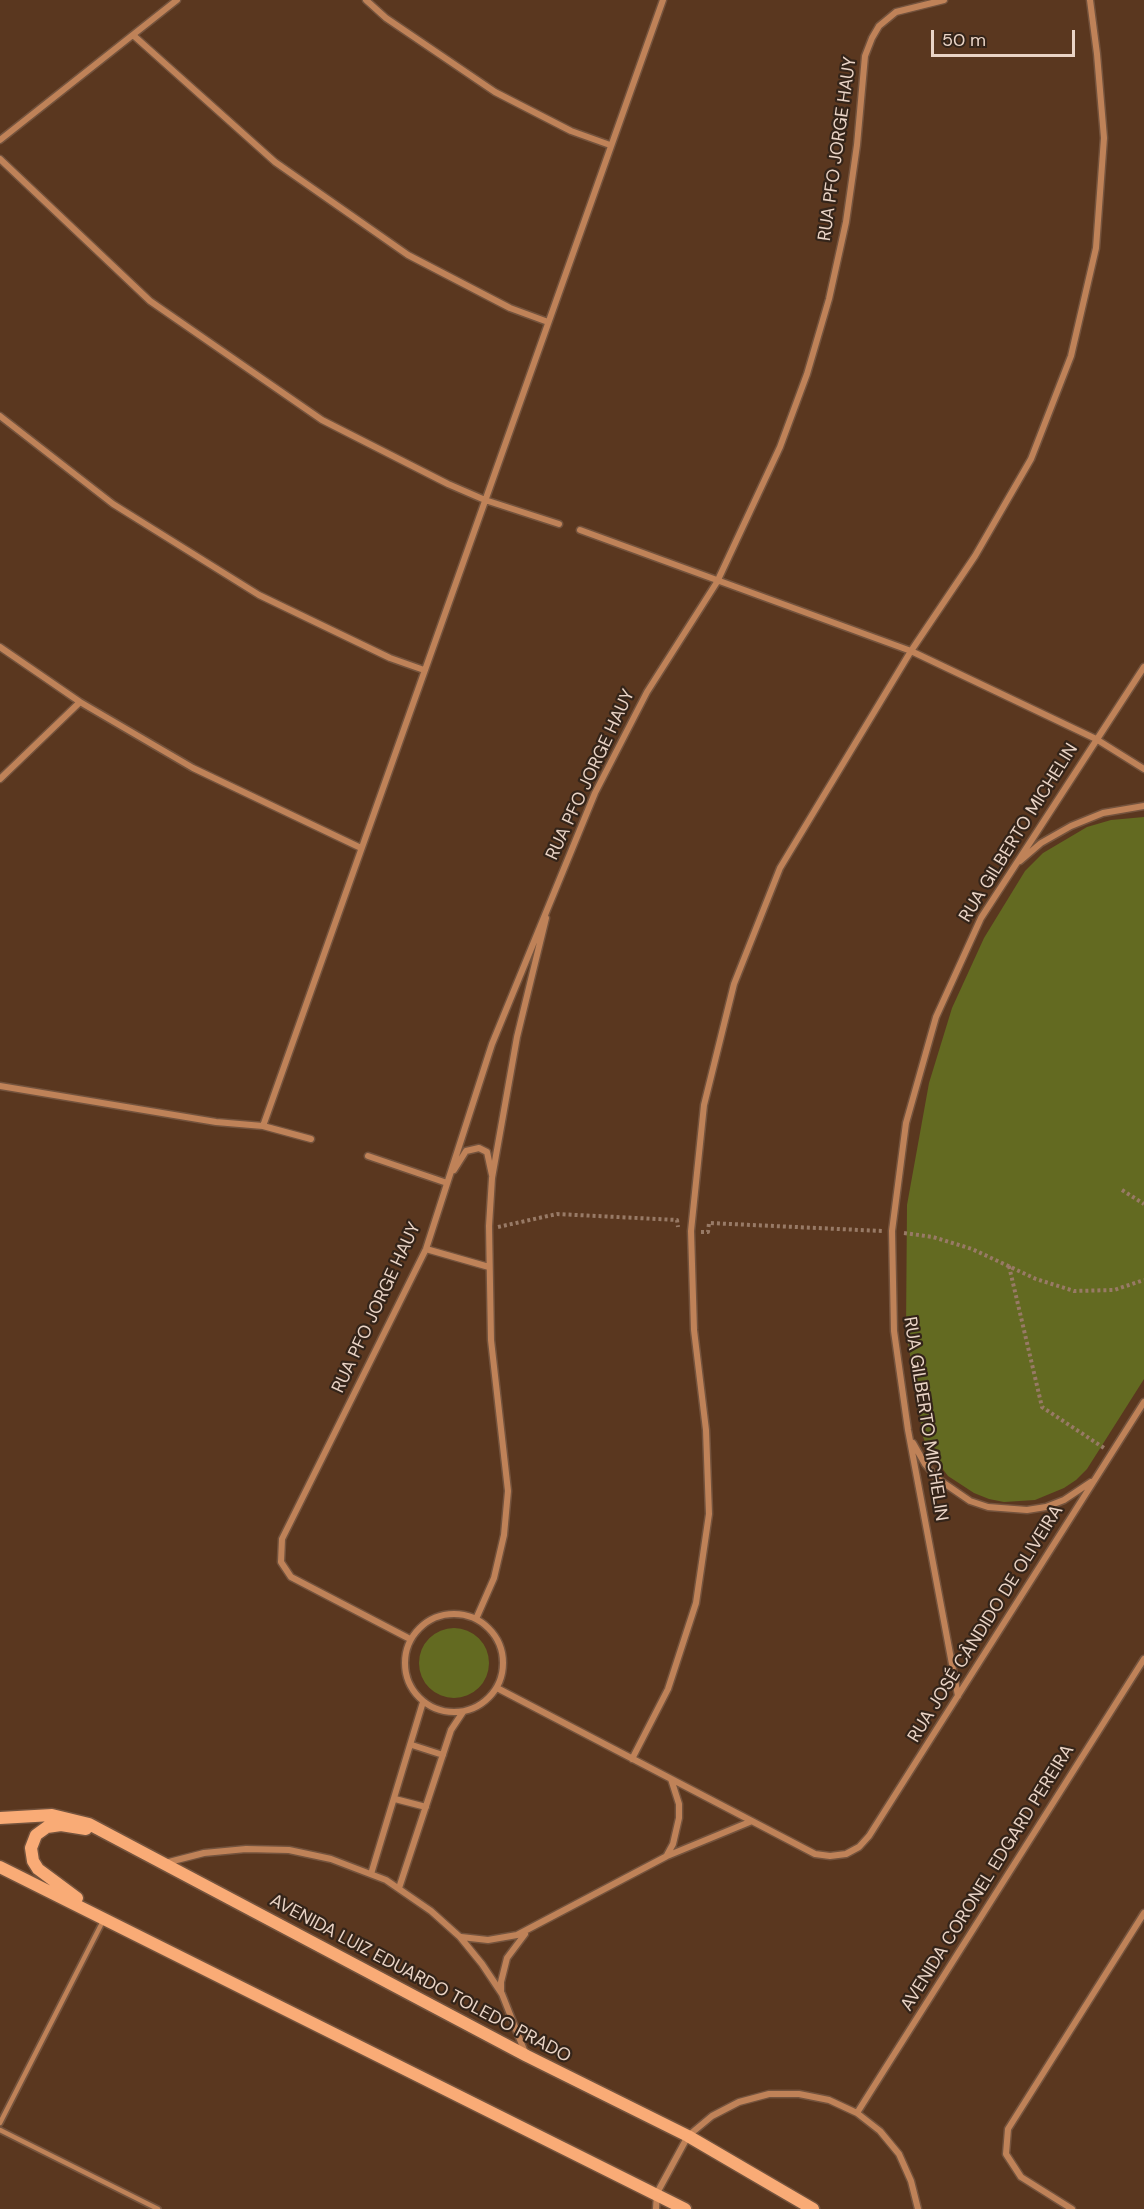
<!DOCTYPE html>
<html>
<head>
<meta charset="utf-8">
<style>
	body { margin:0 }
	#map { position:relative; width:1144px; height:2209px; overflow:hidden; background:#5a371f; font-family:"DM Sans",sans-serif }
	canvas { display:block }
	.scale { position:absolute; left:931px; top:30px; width:144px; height:27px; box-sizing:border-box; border:3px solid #ead4c6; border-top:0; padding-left:8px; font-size:18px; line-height:21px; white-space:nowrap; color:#ead4c6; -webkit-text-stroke:4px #342419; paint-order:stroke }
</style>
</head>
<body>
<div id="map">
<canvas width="1144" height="2209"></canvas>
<div class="scale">50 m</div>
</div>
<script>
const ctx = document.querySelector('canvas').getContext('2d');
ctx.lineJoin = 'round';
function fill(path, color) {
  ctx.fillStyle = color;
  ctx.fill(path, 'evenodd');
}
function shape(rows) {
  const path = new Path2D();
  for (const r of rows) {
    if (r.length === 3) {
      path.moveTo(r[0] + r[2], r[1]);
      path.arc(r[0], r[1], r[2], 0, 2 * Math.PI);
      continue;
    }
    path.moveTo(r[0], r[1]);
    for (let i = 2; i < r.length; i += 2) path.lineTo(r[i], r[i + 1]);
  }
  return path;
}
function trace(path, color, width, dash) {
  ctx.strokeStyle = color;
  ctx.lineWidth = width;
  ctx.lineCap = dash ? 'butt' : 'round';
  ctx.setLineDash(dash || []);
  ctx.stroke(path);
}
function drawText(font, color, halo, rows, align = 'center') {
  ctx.font = font + ' "DM Sans",sans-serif';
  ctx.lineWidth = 4.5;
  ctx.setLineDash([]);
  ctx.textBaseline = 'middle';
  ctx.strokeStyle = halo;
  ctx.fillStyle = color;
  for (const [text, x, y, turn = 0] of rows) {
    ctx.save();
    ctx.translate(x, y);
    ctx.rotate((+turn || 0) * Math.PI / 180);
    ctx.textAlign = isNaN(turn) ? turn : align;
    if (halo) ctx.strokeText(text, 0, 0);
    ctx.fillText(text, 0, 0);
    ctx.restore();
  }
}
const green = shape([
	[1144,817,1144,1379,1087,1469,1076,1480,1064,1488,1035,1500,1004,1502,989,1499,974,1493,948,1476,929,1451,923,1437,906,1330,907,1205,929,1083,952,1008,984,938,1025,871,1043,853,1087,827,1111,820],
	[454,1663,35]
]);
const path = shape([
	[1122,1190,1144,1204],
	[498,1227,557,1214,677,1220,678,1227],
	[701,1232,708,1232,709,1223,882,1231],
	[904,1233,933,1237,972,1249,1036,1279,1074,1291,1114,1290,1144,1280],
	[1009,1266,1042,1407,1104,1448]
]);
const service = shape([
	[0,2123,103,1921],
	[0,2130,158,2209]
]);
const minor = shape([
	[366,0,386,18,495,92,571,131,610,145],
	[133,35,275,162,408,255,510,308,548,322],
	[0,140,177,0],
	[0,159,150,301,322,420,448,484,485,500,559,524],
	[0,416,113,504,259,595,390,658,424,670],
	[580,530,911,651,1096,739,1144,769],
	[0,647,80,702,193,768,361,848],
	[0,779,80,702],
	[1020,861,1041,843,1071,826,1103,813,1144,806],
	[0,1086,216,1122,263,1126,311,1139],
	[263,1126,663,0],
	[368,1156,447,1183],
	[454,1170,466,1151,479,1148,487,1152,492,1175],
	[426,1249,489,1267],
	[913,1443,925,1464,938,1479,970,1501,988,1507,1027,1510,1046,1507,1064,1500,1091,1482],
	[454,1663,49],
	[476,1619,494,1578,504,1535,508,1491,491,1340,489,1226,492,1178,517,1037,546,918],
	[410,1639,291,1577,281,1562,282,1539,426,1249,492,1044,595,793,647,692,717,582,780,447,807,374,829,299,846,222,857,145,865,56,872,38,879,26,896,12,944,0],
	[497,1688,815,1854,830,1856,846,1854,859,1847,869,1836,1144,1402],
	[958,1696,908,1430,894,1331,892,1231,906,1123,936,1017,981,918,1144,667],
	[412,1745,443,1755],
	[632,1759,668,1689,696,1603,709,1514,706,1430,694,1330,691,1231,704,1105,734,984,780,868,911,651,975,556,1031,459,1071,356,1096,248,1104,138,1097,54,1090,0],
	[395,1799,426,1807],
	[667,1855,673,1844,679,1818,679,1804,671,1779],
	[165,1863,204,1853,246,1849,289,1850,331,1859,386,1880,431,1911,460,1937,482,1964,502,1994,526,2055],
	[371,1874,423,1702],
	[399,1888,451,1730,463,1712],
	[461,1937,488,1940,517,1935,667,1856,752,1821],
	[501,1991,501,1982,507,1958,525,1934],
	[857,2113,1144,1659],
	[656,2209,657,2193,688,2136,712,2116,739,2102,769,2094,799,2094,829,2100,857,2113,880,2131,899,2154,911,2181,918,2209],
	[1072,2209,1021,2177,1006,2154,1008,2129,1144,1913]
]);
const secondary = shape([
	[0,1818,52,1815,89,1824,527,2056,688,2136,813,2209],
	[0,1867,685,2209],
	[77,1898,38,1869,33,1861,31,1848,36,1835,47,1827,61,1825,86,1829]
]);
const streetNames = [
	["RUA PFO JORGE HAUY",838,149,-82],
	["RUA PFO JORGE HAUY",591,775,-65],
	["RUA GILBERTO MICHELIN",1019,833,-58],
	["RUA PFO JORGE HAUY",377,1308,-65],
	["RUA GILBERTO MICHELIN",925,1419,81],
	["RUA JOSÉ CÂNDIDO DE OLIVEIRA",986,1624,-58],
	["AVENIDA CORONEL EDGARD PEREIRA",988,1878,-58],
	["AVENIDA LUIZ EDUARDO TOLEDO PRADO",420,1979,28]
];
fill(green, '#636a21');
trace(service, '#74533d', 8);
trace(minor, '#74533d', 9);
trace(secondary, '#74533d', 15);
trace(path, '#987a66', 4, [3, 3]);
trace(service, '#bf8258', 4.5);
trace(minor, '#bf8258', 6);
trace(secondary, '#f9ab76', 12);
drawText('18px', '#ead4c6', '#342419', streetNames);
</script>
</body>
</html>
